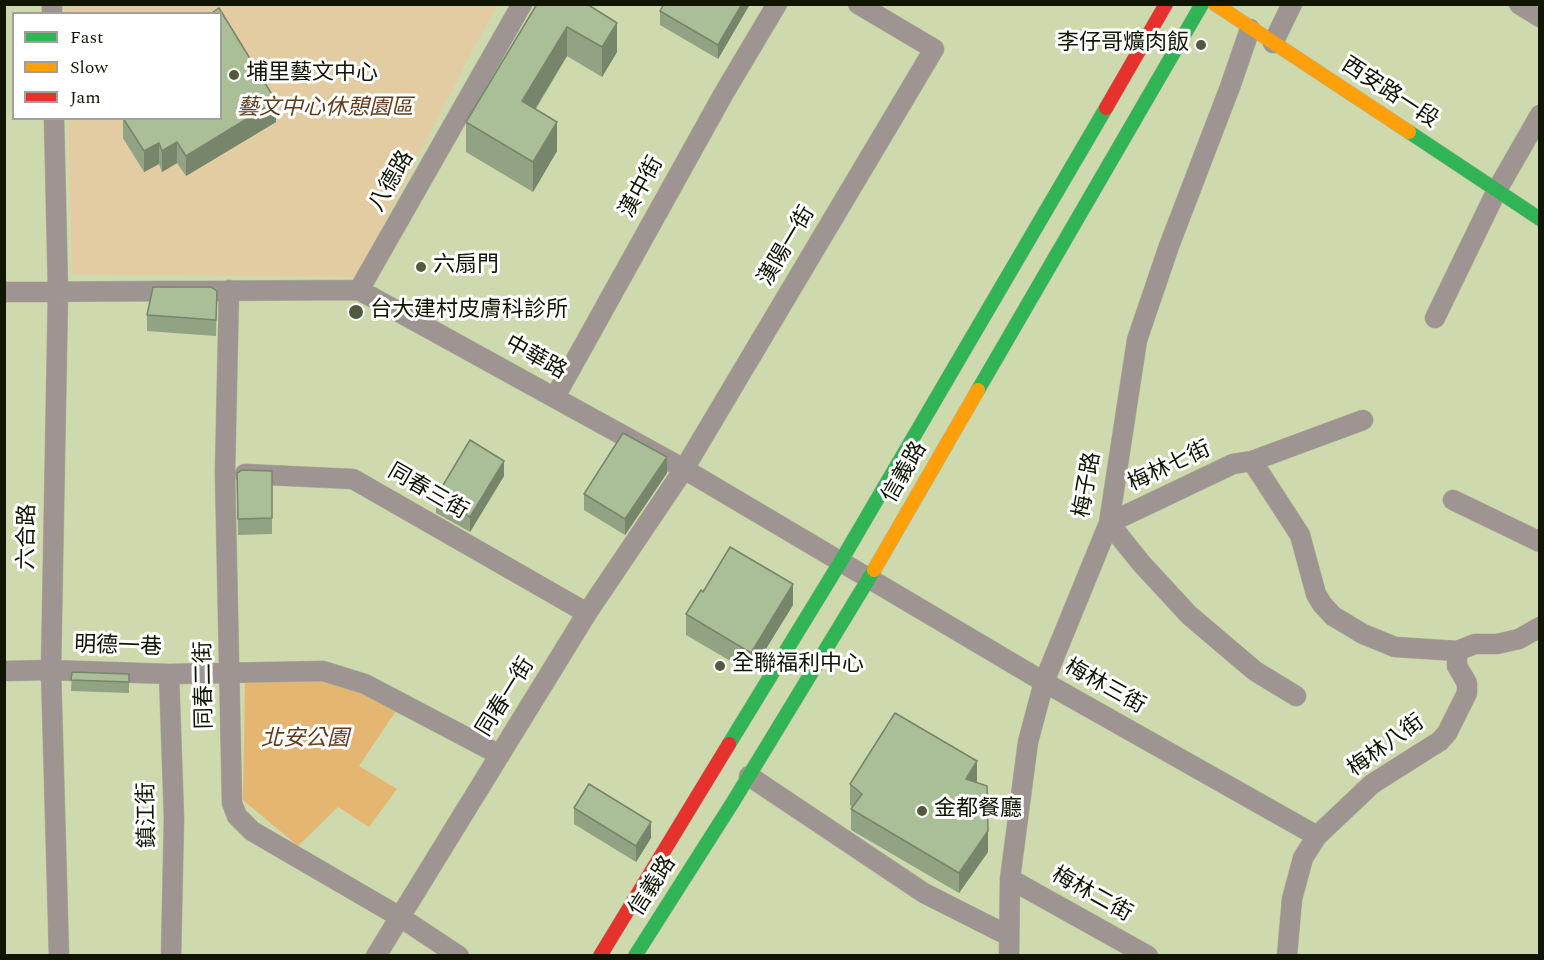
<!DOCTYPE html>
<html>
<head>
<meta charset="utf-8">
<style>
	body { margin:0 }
	#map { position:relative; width:1544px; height:960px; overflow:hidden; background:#ced9ad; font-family:Spectral,serif }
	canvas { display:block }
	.frame { position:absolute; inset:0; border:6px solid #0f1500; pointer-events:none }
	.legend { position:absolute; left:12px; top:12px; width:210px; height:108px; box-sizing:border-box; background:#fff; border:2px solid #9fa199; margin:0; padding:8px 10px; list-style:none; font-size:18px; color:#0f1500 }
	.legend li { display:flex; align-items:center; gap:12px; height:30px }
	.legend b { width:30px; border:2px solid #9fa199 }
</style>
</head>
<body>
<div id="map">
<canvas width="1544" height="960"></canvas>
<div class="frame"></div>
<ul class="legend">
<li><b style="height:8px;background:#30b455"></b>Fast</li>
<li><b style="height:8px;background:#ff9f0a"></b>Slow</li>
<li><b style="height:8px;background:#e5322d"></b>Jam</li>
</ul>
</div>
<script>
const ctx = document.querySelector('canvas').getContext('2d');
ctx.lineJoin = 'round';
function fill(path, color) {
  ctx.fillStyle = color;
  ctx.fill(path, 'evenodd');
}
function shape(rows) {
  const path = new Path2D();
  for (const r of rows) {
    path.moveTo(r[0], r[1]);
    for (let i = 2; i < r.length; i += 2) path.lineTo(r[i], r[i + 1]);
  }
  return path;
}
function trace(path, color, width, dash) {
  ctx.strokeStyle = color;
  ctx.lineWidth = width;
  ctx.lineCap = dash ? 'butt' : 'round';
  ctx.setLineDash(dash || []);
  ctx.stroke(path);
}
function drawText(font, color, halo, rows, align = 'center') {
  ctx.font = font + ' Spectral,"Noto Sans TC",serif';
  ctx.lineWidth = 6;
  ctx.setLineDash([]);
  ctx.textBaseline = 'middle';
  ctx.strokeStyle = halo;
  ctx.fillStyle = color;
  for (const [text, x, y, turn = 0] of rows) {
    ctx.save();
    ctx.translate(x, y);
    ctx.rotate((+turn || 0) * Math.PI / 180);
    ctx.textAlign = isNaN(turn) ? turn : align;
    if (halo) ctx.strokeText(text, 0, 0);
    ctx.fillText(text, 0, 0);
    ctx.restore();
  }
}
const green = shape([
	[65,5,498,5,475,45,357,277,72,274,68,119,220,118,220,14,65,13]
]);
const forest = shape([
	[330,673,396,711,359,766,397,789,369,827,338,807,298,846,243,800,245,681]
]);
const street = shape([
	[52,4,52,14],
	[1519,4,1540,17],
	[1273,43,1292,4],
	[54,118,58,291,51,670,59,956],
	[229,290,225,473,232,803,237,816,252,831,400,917,459,956],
	[359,290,522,4],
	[4,292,359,290,684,469,1044,682,1317,836],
	[1435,318,1497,190,1540,115],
	[555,397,724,93,777,4],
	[1252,461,1300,535,1316,594,1322,604,1333,616,1363,634,1395,647,1457,651],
	[245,474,353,479,587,613],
	[1453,500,1540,542],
	[4,671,51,670,169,674,323,671,365,684,500,755],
	[169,674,174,818,171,956],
	[1296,696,1255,671,1189,615,1141,563,1109,523,1233,464,1252,461,1363,420],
	[749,776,924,893,1009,936],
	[1010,879,1148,956],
	[376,956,587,613,684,469,934,49,858,4],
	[1009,956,1010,879,1028,742,1044,682,1109,523,1137,340,1169,246,1230,87,1250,29],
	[1287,956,1292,899,1303,858,1317,836,1372,784,1440,741,1447,733,1467,693,1467,683,1457,666,1457,651,1475,644,1497,644,1519,639,1540,627]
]);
const fast = shape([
	[1409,132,1540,219],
	[978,390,1202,4],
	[729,744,841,561,1106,108],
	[635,956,733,802,874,570]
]);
const slow = shape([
	[1215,4,1409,132],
	[874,570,978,390]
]);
const jam = shape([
	[1106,108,1166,4],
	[600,956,729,744]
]);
const wall = shape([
	[537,4,617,52,602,77,567,56,536,109,557,151,533,192,466,152,466,122],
	[662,4,750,4,718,59,660,25,660,11,664,5],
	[123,118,220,118,276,122,186,176,177,163,162,172,159,164,144,172,123,138],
	[217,291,216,336,147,331,147,315],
	[272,471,272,534,238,535,237,473],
	[667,473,625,535,584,510,584,494],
	[504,476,470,532,436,513,436,497],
	[703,592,793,605,751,673,686,635,686,614],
	[72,672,129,674,129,693,71,691],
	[977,781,988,852,959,893,851,830,851,809,852,807,850,805,850,784],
	[574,808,651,838,636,862,574,824]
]);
const shadedWall = shape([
	[742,4,750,4,718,59,718,45],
	[617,23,617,52,602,77,602,47],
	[567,27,567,56,522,130,522,101],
	[276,101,276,122,186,176,186,156],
	[557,122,557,151,533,192,533,162],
	[177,142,177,163,162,172,162,151],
	[159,143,159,164,144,172,144,151],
	[667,457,667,473,625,535,625,519],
	[504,461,504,476,470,532,470,517],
	[793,584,793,605,751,673,751,653],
	[977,761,977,781,966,800,966,779],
	[651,822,651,838,636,862,636,846],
	[988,831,988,852,959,893,959,873]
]);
const building = shape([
	[537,4,587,4,617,23,602,47,567,27,522,101,557,122,533,162,466,122,537,4],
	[664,4,742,4,718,45,660,11,664,4],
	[219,8,276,101,186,156,177,142,162,151,159,143,144,151,123,118,220,118,220,14,210,14,219,8],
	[153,287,211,287,217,291,216,320,147,315,153,287],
	[623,433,667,457,625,519,584,494,623,433],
	[470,440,504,461,470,517,436,497,470,440],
	[242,470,272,471,272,518,238,519,237,473,242,470],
	[730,547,793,584,751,653,686,614,701,590,703,592,730,547],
	[72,672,129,674,129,682,71,680,72,672],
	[895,713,977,761,966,779,987,786,988,831,959,873,851,809,862,794,850,784,895,713],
	[589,784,651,822,636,846,574,808,589,784]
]);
const markers = [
	[1201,45,6,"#525a3d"],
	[234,75,6,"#525a3d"],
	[421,267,6,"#525a3d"],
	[356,312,8,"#525a3d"],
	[720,666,6,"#525a3d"],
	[922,811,6,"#525a3d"]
];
const poiNames = [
	["李仔哥爌肉飯",1189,45,"right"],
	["埔里藝文中心",246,75],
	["六扇門",433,267],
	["台大建村皮膚科診所",370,312],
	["全聯福利中心",732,666],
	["金都餐廳",934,811]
];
const streetNames = [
	["西安路一段",1389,94,33],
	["八德路",393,182,-60],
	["漢中街",643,188,-61],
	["漢陽一街",788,247,-59],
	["中華路",535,359,29],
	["梅林七街",1170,468,-25],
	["信義路",906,473,-60],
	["梅子路",1089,485,-80],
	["同春三街",427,493,30],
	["六合路",29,537,-89],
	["明德一巷",118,648,2],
	["同春二街",206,685,-91],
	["梅林三街",1104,688,29],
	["同春一街",507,698,-58],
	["梅林八街",1387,747,-36],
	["鎮江街",149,815,-91],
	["信義路",654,887,-57],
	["梅林二街",1091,896,29]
];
const parkNames = [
	["藝文中心休憩園區",325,110],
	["北安公園",305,741]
];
fill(green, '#e3cca2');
fill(forest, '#e4b672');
trace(street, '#aeb695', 21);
trace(fast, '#aeb695', 15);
trace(slow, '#aeb695', 15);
trace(jam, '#aeb695', 15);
trace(street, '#9e9592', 20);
trace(fast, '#30b455', 14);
trace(slow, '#ff9f0a', 14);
trace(jam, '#e5322d', 14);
fill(wall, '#92a383');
fill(shadedWall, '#77856a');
fill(building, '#aabe98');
trace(building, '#77856a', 1.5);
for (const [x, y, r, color] of markers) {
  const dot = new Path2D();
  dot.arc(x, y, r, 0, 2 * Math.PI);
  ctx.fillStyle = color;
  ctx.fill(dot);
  trace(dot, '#fff', 2);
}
drawText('22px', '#0f1500', '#fff', poiNames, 'left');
drawText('22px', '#0f1500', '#fff', streetNames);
drawText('italic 22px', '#623c1a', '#fff', parkNames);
</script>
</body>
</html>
